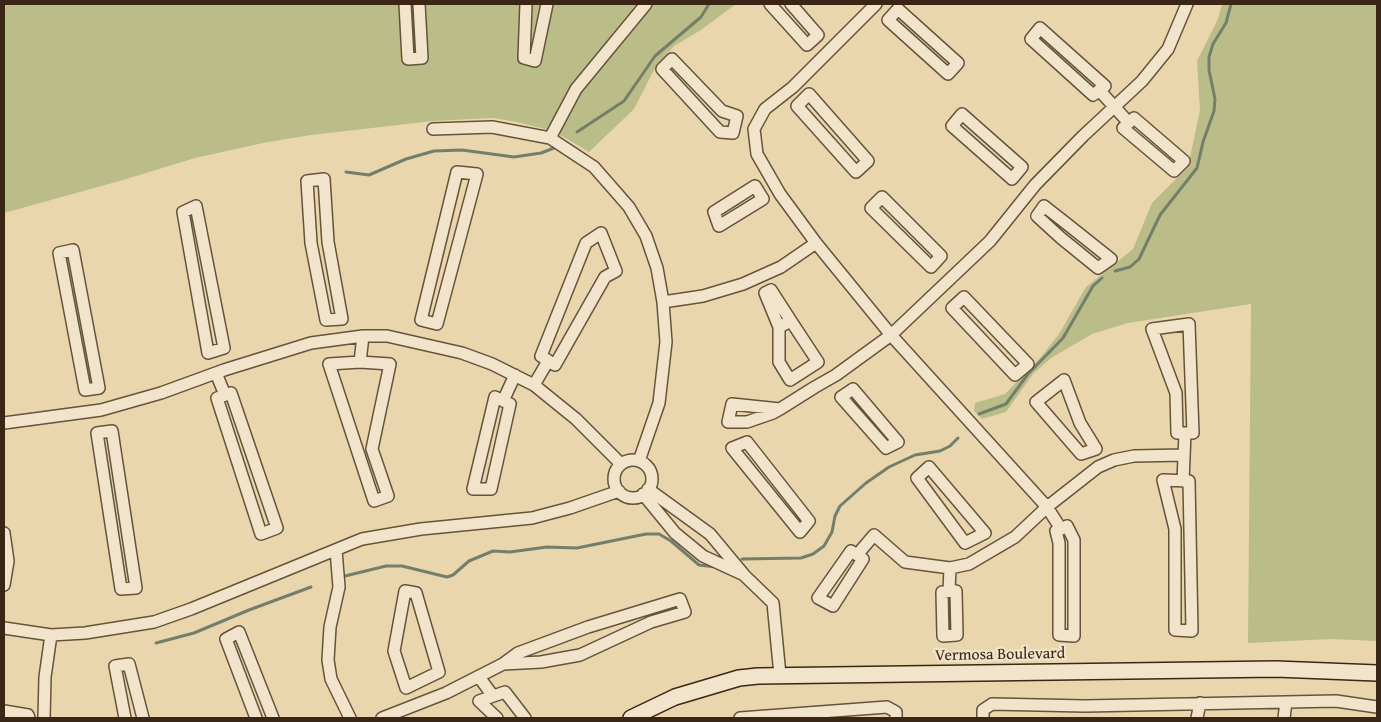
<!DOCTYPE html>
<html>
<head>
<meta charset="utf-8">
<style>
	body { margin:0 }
	#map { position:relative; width:1381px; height:722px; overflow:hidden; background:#ead6ad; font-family:"Gentium Book Plus",serif }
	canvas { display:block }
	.frame { position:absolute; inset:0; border:5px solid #3b2616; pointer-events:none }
</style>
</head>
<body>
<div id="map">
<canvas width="1381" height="722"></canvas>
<div class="frame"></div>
</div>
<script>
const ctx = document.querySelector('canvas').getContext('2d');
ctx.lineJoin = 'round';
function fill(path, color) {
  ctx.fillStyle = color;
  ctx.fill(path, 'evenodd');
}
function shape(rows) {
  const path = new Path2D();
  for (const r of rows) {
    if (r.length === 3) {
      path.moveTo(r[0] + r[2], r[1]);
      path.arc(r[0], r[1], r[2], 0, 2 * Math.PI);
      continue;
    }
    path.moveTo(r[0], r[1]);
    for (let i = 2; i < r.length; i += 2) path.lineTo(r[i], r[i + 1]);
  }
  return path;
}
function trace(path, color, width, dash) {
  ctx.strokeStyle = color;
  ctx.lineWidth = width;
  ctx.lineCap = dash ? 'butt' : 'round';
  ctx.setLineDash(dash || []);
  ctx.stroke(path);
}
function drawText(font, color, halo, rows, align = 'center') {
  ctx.font = font + ' "Gentium Book Plus",serif';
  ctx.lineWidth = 4.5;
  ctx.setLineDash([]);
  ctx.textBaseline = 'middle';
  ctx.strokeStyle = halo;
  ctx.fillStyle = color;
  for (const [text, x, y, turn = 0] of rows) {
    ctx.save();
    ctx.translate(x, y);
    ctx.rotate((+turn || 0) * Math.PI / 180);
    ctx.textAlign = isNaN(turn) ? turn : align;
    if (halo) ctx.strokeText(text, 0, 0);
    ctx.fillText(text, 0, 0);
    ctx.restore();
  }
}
const green = shape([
	[4,4,736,4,701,30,674,46,655,68,634,109,589,152,564,137,545,129,512,121,492,118,433,121,311,135,263,143,195,158,123,180,4,213],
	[1222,4,1377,4,1377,641,1331,639,1248,643,1251,304,1128,323,1092,334,1051,358,1033,374,1006,412,982,419,974,411,975,403,1005,394,1040,358,1059,334,1086,287,1133,249,1152,203,1188,167,1200,110,1197,61,1218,19]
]);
const stream = shape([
	[577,132,624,101,655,56,701,17,709,4],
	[346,172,369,175,406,159,434,151,462,150,514,157,541,153,554,148],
	[1115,271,1130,267,1139,259,1160,215,1197,168,1203,142,1214,111,1215,99,1209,70,1209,57,1213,44,1226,23,1231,4],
	[979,414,1006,404,1028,374,1063,338,1093,286,1102,278],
	[742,559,801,558,813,554,824,546,832,532,835,516,840,506,866,483,889,467,915,455,940,451,950,446,958,438],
	[341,577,386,566,402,566,447,577,453,575,469,561,493,551,510,552,547,547,577,548,646,534,659,534,671,541,699,565,716,567],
	[156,643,194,633,249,610,311,587]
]);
const minor = shape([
	[405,4,408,59,422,58,419,4],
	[526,4,524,58,535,61,547,4],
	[770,4,807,45,818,35,791,4],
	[876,4,793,87,765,109,754,129,757,154,780,194,816,243,891,335,1047,507,1061,529],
	[898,9,958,63,948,74,888,20,898,9],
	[1040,28,1105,86,1093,95,1031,39,1040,28],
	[672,59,722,111,737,116,733,133,720,132,662,69,672,59],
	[1099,90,1129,123],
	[809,94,868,161,856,172,797,106,809,94],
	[962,114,1022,167,1012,179,952,126,962,114],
	[1134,118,1184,161,1174,171,1123,128,1134,118],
	[433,129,492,127,550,138,594,167,629,207,646,236,657,268,663,302,666,342,659,403,639,461],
	[550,138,576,89,646,4],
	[457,172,477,174,437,324,421,320,457,172],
	[324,179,328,242,342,319,326,320,311,243,307,181,324,179],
	[755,186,763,199,719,226,714,212,755,186],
	[882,197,941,256,931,267,871,208,882,197],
	[196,206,224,348,208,353,183,212,196,206],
	[1044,206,1067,224,1111,259,1098,268,1061,238,1037,216,1044,206],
	[601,233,616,271,605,277,555,365,541,356,586,243,601,233],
	[73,250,99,388,85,390,59,253,73,250],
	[964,297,1028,364,1015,375,952,308,964,297],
	[663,302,703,296,743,284,781,267,816,243],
	[791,321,818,362,790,380,779,362,779,327,791,321],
	[1189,324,1193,433,1177,433,1176,393,1152,329,1189,324],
	[779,327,765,293,771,290,791,321],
	[360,362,390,364,372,449,388,496,374,501,329,364,360,362],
	[360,362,363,336],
	[216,373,225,395],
	[1064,380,1080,423,1096,449,1081,454,1036,402,1064,380],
	[534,385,548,361],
	[853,389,898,442,886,448,841,397,853,389],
	[231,393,277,528,261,534,217,398,231,393],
	[495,397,510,404,491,489,473,489,495,397],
	[503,401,515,375],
	[780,409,732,404,728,422,747,422,773,413,780,409,815,387,836,375,891,335,990,241,1035,185,1083,136,1142,81,1168,49,1187,4],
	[4,423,101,410,161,393,224,370,311,343,363,336,387,336,462,353,492,364,534,385,576,419,621,464],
	[112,431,136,588,121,589,97,433,112,431],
	[747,442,809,521,800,532,732,448,747,442],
	[633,479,19],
	[929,467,985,533,965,543,917,478,929,467],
	[1163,480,1189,481,1192,631,1175,630,1175,529,1163,480],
	[1183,481,1185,433],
	[648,489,710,534,745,576,773,603,780,675],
	[643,494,675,533,703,556,742,574],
	[1067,526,1074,540,1074,636,1059,635,1059,543,1056,531,1067,526],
	[4,533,8,561,4,585],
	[336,550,339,587,330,627,328,660,331,679,350,718],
	[851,551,863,559,833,606,818,598,851,551],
	[857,555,874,535,905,562,950,568,969,564,1015,537,1047,507,1098,467,1114,460,1134,456,1184,455],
	[405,591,416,593,439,672,406,688,394,651,405,591],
	[949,591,950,568],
	[956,591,957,635,943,636,942,592,956,591],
	[4,628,51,635,85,633,154,622,191,609,362,539,421,529,532,518,570,508,619,491],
	[479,677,493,696],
	[4,711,28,715,29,718],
	[44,718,45,677,51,635],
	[125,718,115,666,129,664,143,718],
	[256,718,226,639,239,632,273,718],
	[382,718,446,693,503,664,518,653,588,627,680,599,685,612,651,622,580,655,541,662,503,664],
	[497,718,479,701,505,692,525,718],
	[740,718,887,707,896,712,896,718],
	[983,718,983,710,992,704,1085,706,1336,701,1377,707],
	[1197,718,1200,703],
	[1284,718,1286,702]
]);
const secondary = shape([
	[631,718,675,697,739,678,758,676,1276,669,1377,673]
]);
const streetNames = [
	["Vermosa Boulevard",1000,655,-1]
];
fill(green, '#babd88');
trace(stream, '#737f6b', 3);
trace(minor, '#67523c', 14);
trace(secondary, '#3b2616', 18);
trace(minor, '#f1e4ca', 11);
trace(secondary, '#f1e4ca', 15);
drawText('16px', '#3b2616', '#f1e4ca', streetNames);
</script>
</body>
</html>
